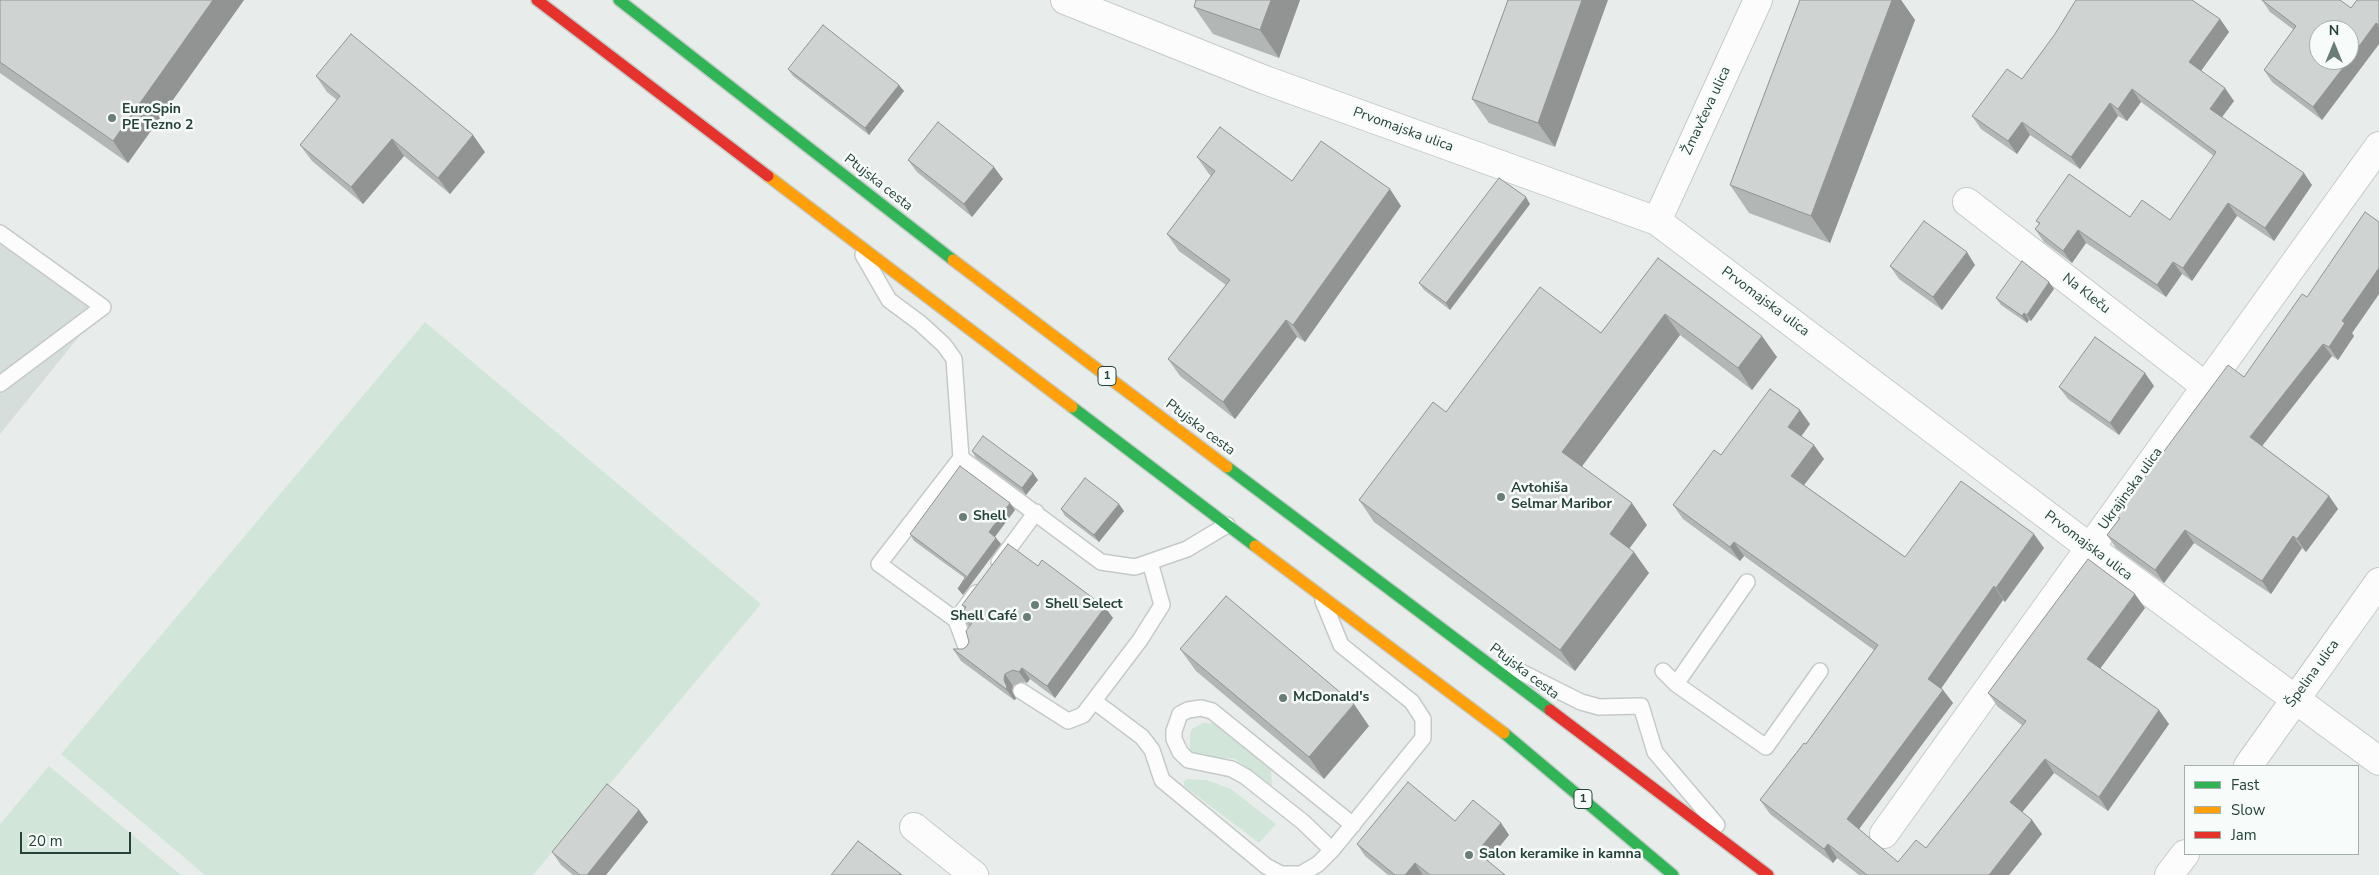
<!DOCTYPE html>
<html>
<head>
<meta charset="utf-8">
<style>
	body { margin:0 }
	#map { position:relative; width:2379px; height:875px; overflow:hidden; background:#e8edeb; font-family:"Nunito Sans",sans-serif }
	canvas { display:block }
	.legend { position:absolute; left:2184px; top:765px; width:175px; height:90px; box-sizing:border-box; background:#f7fbf9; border:1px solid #a3b1ad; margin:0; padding:6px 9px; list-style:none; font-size:15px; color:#24423a }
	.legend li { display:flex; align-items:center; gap:10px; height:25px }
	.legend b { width:25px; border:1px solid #a3b1ad }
	.north { position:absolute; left:2309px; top:20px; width:50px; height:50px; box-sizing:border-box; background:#f7fbf9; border:1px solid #a3b1ad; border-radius:50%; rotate:0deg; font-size:14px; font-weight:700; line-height:20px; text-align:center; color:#24423a }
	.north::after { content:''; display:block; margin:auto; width:18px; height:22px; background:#697e78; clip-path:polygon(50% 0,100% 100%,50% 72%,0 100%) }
	.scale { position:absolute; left:20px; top:832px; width:111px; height:22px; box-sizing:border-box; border:2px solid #24423a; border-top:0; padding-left:6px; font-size:15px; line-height:18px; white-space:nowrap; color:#24423a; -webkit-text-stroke:4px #f7fbf9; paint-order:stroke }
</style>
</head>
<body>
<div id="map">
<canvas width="2379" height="875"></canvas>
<ul class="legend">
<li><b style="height:6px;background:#30b455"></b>Fast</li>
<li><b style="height:6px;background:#ff9f0a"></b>Slow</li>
<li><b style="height:6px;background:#e5322d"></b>Jam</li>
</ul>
<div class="north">N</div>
<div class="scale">20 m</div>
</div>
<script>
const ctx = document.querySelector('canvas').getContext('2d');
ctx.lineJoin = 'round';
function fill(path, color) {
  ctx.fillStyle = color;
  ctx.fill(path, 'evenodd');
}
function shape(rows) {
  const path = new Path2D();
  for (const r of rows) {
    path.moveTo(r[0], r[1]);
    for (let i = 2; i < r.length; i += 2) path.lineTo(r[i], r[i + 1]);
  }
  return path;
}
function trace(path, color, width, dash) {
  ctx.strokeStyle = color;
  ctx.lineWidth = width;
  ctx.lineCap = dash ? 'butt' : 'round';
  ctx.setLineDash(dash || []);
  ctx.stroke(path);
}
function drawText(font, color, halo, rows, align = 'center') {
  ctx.font = font + ' "Nunito Sans",sans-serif';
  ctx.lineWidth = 5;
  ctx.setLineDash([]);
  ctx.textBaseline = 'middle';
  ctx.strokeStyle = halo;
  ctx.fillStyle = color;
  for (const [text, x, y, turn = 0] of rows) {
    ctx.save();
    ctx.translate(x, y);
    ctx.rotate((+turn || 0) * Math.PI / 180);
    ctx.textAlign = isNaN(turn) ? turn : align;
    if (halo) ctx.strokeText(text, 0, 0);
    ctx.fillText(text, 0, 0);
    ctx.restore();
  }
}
const built = shape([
	[0,240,103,307,0,434]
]);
const green = shape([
	[425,322,761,604,533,875,205,875,61,754],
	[1203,723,1213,723,1271,770,1272,786,1234,758,1202,759,1195,755,1190,750,1190,734,1192,729],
	[49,766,181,875,0,875,0,824],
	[1188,779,1207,780,1231,789,1276,824,1259,843,1184,786,1184,781]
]);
const lane = shape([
	[0,233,103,307,0,384],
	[863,255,889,300,920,323,944,345,954,359,961,458,1101,562,1135,567,1187,549,1227,525],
	[961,458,879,564,956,620,976,593],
	[999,562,1036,512],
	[956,620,968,652],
	[1505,664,1581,702,1599,707,1641,706,1655,752,1717,825],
	[1663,671,1676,684,1766,747,1820,671],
	[1676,684,1747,582],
	[1021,691,1068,721,1083,715,1140,640,1162,605,1150,562],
	[1094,701,1142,737,1152,750,1162,780,1266,866,1281,874,1301,874,1318,864,1332,850,1423,738,1423,719,1412,702,1341,645,1323,601],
	[1332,850,1303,822,1246,777,1232,769,1188,760,1180,752,1174,739,1174,731,1180,714,1188,710,1201,708,1212,711,1353,825]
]);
const street = shape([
	[1065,0,1265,80,1657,221,2089,547,2379,761],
	[1967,202,2205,386],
	[1657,221,1758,0],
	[2248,766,2379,582],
	[914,827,974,875],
	[1884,834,2379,146],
	[2169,875,2185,854]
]);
const fast = shape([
	[619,0,953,260],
	[1072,407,1255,546],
	[1227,467,1550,710],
	[1504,733,1673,875]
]);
const slow = shape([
	[768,176,1072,407],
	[953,260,1227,467],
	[1255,546,1504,733]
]);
const jam = shape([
	[537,0,768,176],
	[1550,710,1768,875]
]);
const wall = shape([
	[0,0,244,0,128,163,0,73],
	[1300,0,1279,58,1213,34,1194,7],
	[1508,0,1555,147,1489,123,1472,99],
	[1800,0,1901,0,1915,20,1830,243,1749,213,1730,185],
	[2262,0,2351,8,2379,0,2379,44,2322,120,2272,82,2264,70,2294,30,2270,12],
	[2220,19,2229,32,2201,71,2234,101,2222,117,2312,185,2274,241,2237,216,2192,281,2182,274,2166,297,2086,243,2072,263,2044,242,2035,229,2039,224,2036,221,2130,217,2170,220,2214,156,2141,102,2127,121,2118,116,2080,169,2030,135,2017,154,1981,129,1972,116,2022,79],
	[788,69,904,91,869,135,793,76],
	[316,76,485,152,450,194,404,156,363,204,312,161,300,145,337,100,327,92],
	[1197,157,1292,181,1401,206,1305,342,1297,337,1235,419,1180,376,1168,359,1226,285,1179,251,1167,234,1211,176,1209,174],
	[908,160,1003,179,972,217,917,172],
	[1530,204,1450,310,1424,290,1419,283],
	[2379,222,2379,294,2352,333,2354,336,2338,360,2332,356,2262,446,2329,496,2338,509,2306,552,2302,548,2271,594,2194,543,2164,583,2116,548,2107,535,2119,519,2116,516,2244,377,2307,297],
	[1658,258,1777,357,1752,390,1680,335,1582,466,1647,525,1629,549,1649,573,1575,671,1374,522,1359,500,1446,412,1601,333],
	[1975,265,1942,310,1899,279,1890,266],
	[2054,289,2031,321,2029,320,2027,323,2001,305,1996,298],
	[2154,386,2119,435,2068,399,2059,387],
	[1810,424,1801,436,1824,459,1804,485,1905,557,2044,548,2005,602,2003,600,1941,688,1943,690,1953,703,1859,829,1898,862,1926,848,2023,726,1998,707,1988,693,2145,608,2100,668,2169,724,2108,811,2054,773,2022,812,2032,820,2042,834,2009,875,1859,875,1837,858,1833,863,1770,814,1760,800,1806,744,1874,650,1744,556,1740,561,1683,519,1673,505,1721,455],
	[972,451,1038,480,1026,495,976,458],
	[1061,509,1124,511,1099,542,1065,516],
	[1015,510,995,537,1001,544,963,595,965,578,914,541,910,534],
	[1038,566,1113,618,1055,698,1030,679,1027,683,1021,682,1013,686,1012,691,1016,699,1014,700,961,661,953,649,963,649,967,646,969,642,969,627,961,615,965,609,962,605],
	[1180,649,1369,726,1324,779,1196,671],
	[639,810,648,822,606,875,573,875,561,865,552,852],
	[1455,821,1501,823,1509,835,1488,861,1505,875,1388,875,1365,856,1357,844]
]);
const shadedWall = shape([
	[213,0,244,0,128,163,113,141],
	[1271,0,1300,0,1279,58,1260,30],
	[1582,0,1608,0,1555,147,1538,123],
	[1892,0,1901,0,1915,20,1830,243,1811,216],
	[2220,19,2229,32,2198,75,2189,62],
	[2376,23,2379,27,2379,44,2322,120,2313,107],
	[899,85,904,91,869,135,865,128],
	[2225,88,2234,101,2219,121,2210,109],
	[2132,89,2141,102,2127,121,2118,109],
	[2110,103,2118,116,2080,169,2071,157],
	[2022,122,2030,135,2017,154,2008,141],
	[473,135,485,152,450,194,438,178],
	[392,139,404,156,363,204,351,187],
	[994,167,1003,179,972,217,964,204],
	[2304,173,2312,185,2274,241,2265,228],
	[1390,189,1401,206,1305,342,1293,325],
	[1526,197,1530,204,1450,310,1446,303],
	[2228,203,2237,216,2192,281,2183,268],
	[2078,230,2086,243,2072,263,2063,251],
	[1967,252,1975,265,1942,310,1933,297],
	[2173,262,2182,274,2166,297,2157,285],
	[2379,268,2379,294,2352,333,2354,336,2338,360,2329,347,2342,321],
	[2049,282,2054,289,2031,321,2027,315],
	[2024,313,2029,320,2027,323,2022,316],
	[1665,314,1680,335,1577,473,1562,452],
	[1286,320,1297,337,1235,419,1223,402],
	[1762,336,1777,357,1752,390,1738,368],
	[2323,344,2332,356,2259,450,2250,437],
	[2145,373,2154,386,2119,435,2110,423],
	[1800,410,1810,424,1798,441,1788,427],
	[1814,445,1824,459,1801,489,1791,476],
	[1033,473,1038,480,1026,495,1022,488],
	[2329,496,2338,509,2306,552,2297,539],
	[1010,503,1015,510,993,539,989,532],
	[1632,503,1647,525,1624,555,1610,534],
	[1119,504,1124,511,1099,542,1094,535],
	[2185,530,2194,543,2164,583,2155,570],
	[2034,534,2044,548,2005,602,1996,588],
	[2293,536,2302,548,2271,594,2262,581],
	[996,538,1001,544,963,595,958,589],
	[1734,542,1744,556,1740,561,1730,547],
	[1634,552,1649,573,1575,671,1560,650],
	[1994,586,2003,600,1938,693,1928,679],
	[2135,594,2145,608,2097,673,2087,659],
	[1105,607,1113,618,1055,698,1047,686],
	[1022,668,1030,679,1027,683,1019,672],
	[1005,674,1013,686,1012,691,1016,699,1014,700,1006,689,1004,680],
	[1943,690,1953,703,1856,833,1847,819],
	[1354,704,1369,726,1324,779,1309,757],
	[2159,710,2169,724,2108,811,2099,797],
	[2045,759,2054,773,2019,816,2010,802],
	[639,810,648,822,606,875,587,875],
	[2032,820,2042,834,2009,875,1989,875],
	[1501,823,1509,835,1485,864,1477,852],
	[1828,844,1837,858,1833,863,1824,849],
	[1415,863,1423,875,1405,875]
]);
const building = shape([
	[0,0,213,0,113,141,0,62,0,0],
	[1196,0,1271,0,1260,30,1194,7,1196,0],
	[1508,0,1582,0,1538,123,1472,99,1508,0],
	[1800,0,1892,0,1811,216,1730,185,1800,0],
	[2076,0,2192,0,2220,19,2189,62,2225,88,2210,109,2304,173,2265,228,2228,203,2183,268,2173,262,2157,285,2078,230,2063,251,2035,229,2040,223,2036,221,2069,174,2130,217,2142,200,2170,220,2216,152,2132,89,2118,109,2110,103,2071,157,2022,122,2008,141,1972,116,2007,69,2022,79,2055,34,2076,0],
	[2262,0,2340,0,2351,8,2357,0,2379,0,2379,25,2376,23,2349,60,2349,30,2319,30,2319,60,2349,60,2313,107,2264,70,2296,26,2262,0],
	[823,25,899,85,865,128,788,69,823,25],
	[351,34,473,135,438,178,392,139,351,187,300,145,340,96,316,76,351,34],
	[938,122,994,167,964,204,908,160,938,122],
	[1220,127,1292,181,1321,141,1390,189,1293,325,1286,320,1223,402,1168,359,1230,280,1167,234,1215,171,1197,157,1220,127],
	[1499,178,1526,197,1446,303,1419,283,1499,178],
	[2365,212,2379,222,2379,268,2342,321,2345,323,2329,347,2323,344,2250,437,2329,496,2297,539,2293,536,2262,581,2185,530,2155,570,2107,535,2120,518,2116,516,2228,365,2244,377,2302,294,2307,297,2365,212],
	[1924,221,1967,252,1933,297,1890,266,1924,221],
	[1658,258,1762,336,1738,368,1665,314,1562,452,1632,503,1610,534,1634,552,1560,650,1359,500,1433,402,1446,412,1540,287,1601,333,1658,258],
	[2022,261,2049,282,2027,315,2024,313,2022,316,1996,298,2022,261],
	[2095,337,2145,373,2110,423,2059,387,2095,337],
	[1770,389,1800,410,1788,427,1814,445,1791,476,1905,557,1961,481,2034,534,1996,588,1994,586,1928,679,1943,690,1847,819,1898,862,1916,840,1926,848,2026,721,1988,693,2088,559,2135,594,2087,659,2159,710,2099,797,2045,759,2010,802,2032,820,1989,875,1867,875,1828,844,1824,849,1760,800,1804,743,1806,744,1878,645,1734,542,1730,547,1673,505,1714,450,1721,455,1770,389],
	[983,436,1033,473,1022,488,972,451,983,436],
	[960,466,1010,503,989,532,996,538,958,589,966,576,910,534,960,466],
	[1085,478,1119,504,1094,535,1061,509,1085,478],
	[1008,544,1038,566,1042,560,1105,607,1047,686,1022,668,1019,672,1013,670,1005,674,1004,680,1007,687,1006,689,953,649,963,649,967,646,969,642,966,631,972,623,961,615,966,607,962,605,1008,544],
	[1226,596,1354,704,1309,757,1180,649,1226,596],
	[1408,782,1455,821,1473,800,1501,823,1477,852,1505,875,1430,875,1415,863,1405,875,1395,875,1357,844,1408,782],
	[607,784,639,810,587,875,580,875,552,852,607,784],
	[858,841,902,875,831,875,858,841]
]);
const markers = [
	[112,118,5,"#697e78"],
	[1501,497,5,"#697e78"],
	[963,517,5,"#697e78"],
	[1035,605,5,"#697e78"],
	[1027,617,5,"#697e78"],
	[1283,698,5,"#697e78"],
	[1469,855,5,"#697e78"]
];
const shields = [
	[1107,376,18],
	[1583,799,18]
];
const shieldNames = [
	["1",1107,376],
	["1",1583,799]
];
const poiNames = [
	["EuroSpin",122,110],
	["PE Tezno 2",122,126],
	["Avtohiša",1511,489],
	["Selmar Maribor",1511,505],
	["Shell",973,517],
	["Shell Select",1045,605],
	["Shell Café",1017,617,"right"],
	["McDonald's",1293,698],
	["Salon keramike in kamna",1479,855]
];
const streetNames = [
	["Žmavčeva ulica",1707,111,-65],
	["Prvomajska ulica",1403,130,20],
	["Ptujska cesta",878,183,38],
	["Na Kleču",2086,294,38],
	["Prvomajska ulica",1765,302,37],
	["Ptujska cesta",1200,428,37],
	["Ukrajinska ulica",2131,489,-54],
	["Prvomajska ulica",2088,546,37],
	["Ptujska cesta",1524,672,37],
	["Špelina ulica",2313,674,-54]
];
fill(built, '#d6dedb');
fill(green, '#d1e6d8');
trace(lane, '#c5cac8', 18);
trace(street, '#c5cac8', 30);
trace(fast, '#c3ccc9', 14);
trace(slow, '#c3ccc9', 14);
trace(jam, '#c3ccc9', 14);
trace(lane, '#fcfcfc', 15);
trace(street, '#fcfcfc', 28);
trace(fast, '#30b455', 11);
trace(slow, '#ff9f0a', 11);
trace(jam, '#e5322d', 11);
fill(wall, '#b2b6b5');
fill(shadedWall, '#919493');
fill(building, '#cfd4d2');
trace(building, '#919493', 1);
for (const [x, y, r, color] of markers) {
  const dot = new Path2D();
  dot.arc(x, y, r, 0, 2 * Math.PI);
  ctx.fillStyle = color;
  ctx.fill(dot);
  trace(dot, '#f7fbf9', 2);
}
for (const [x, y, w] of shields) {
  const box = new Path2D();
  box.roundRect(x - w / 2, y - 9.5, w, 19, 4);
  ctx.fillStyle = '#f7fbf9';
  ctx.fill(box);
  trace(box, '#24423a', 1);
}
drawText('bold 12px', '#24423a', null, shieldNames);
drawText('bold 14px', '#24423a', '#f7fbf9', poiNames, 'left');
drawText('14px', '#24423a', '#f7fbf9', streetNames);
</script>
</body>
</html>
